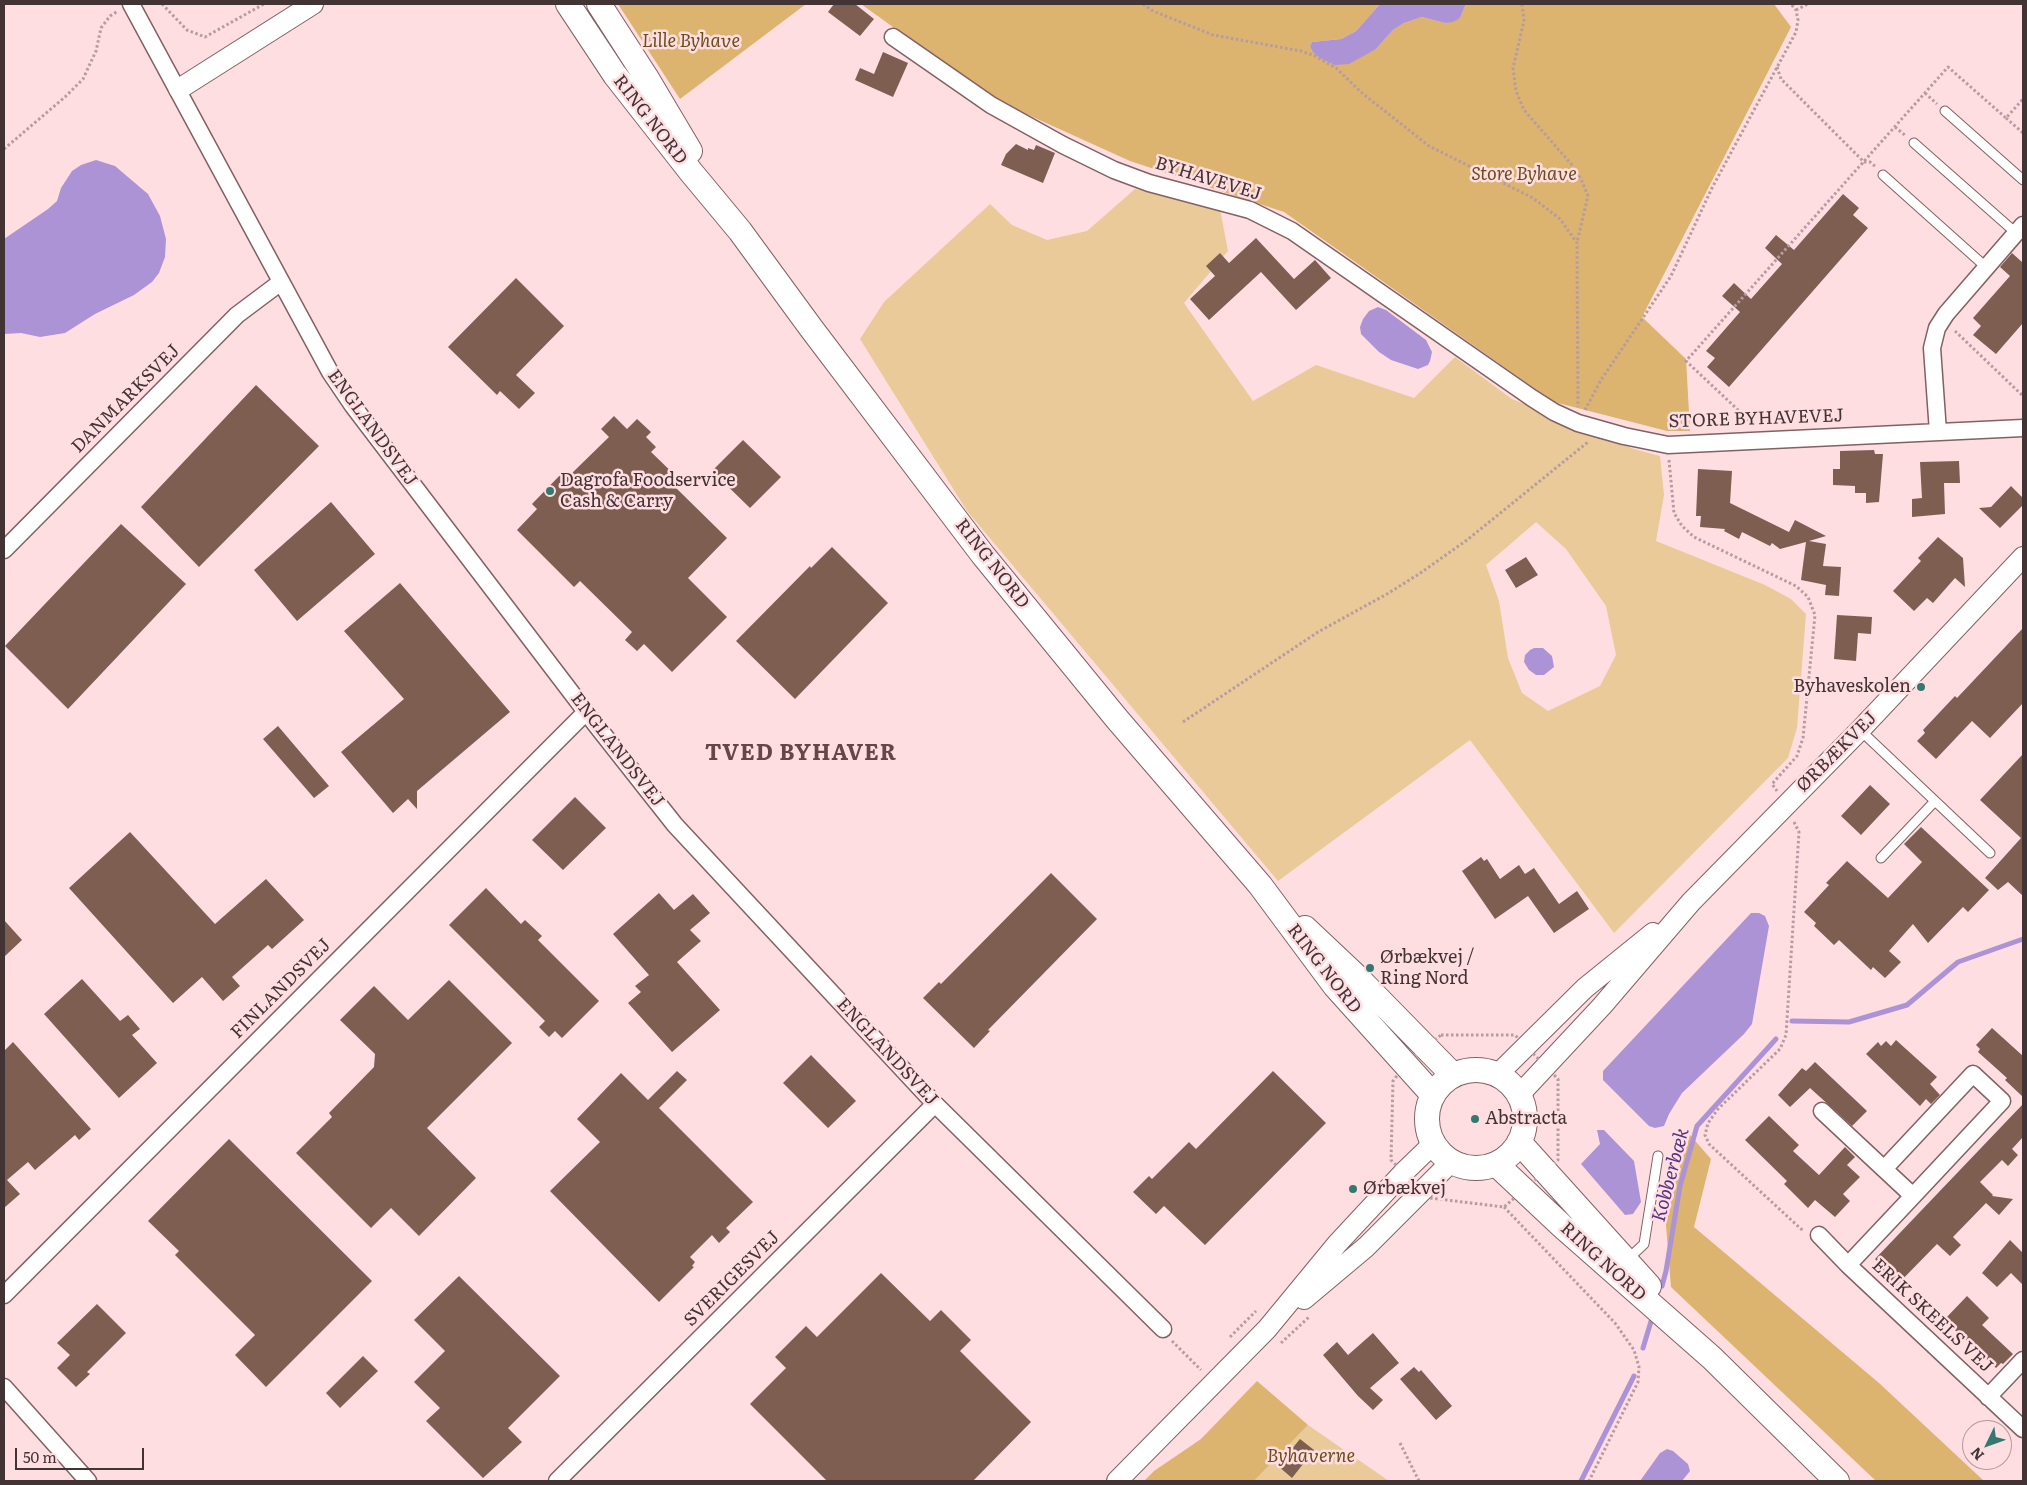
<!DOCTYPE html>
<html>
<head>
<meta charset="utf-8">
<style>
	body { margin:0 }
	#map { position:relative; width:2027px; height:1485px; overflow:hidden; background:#ffdee2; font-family:Literata,serif }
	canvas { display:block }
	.frame { position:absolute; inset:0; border:5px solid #423335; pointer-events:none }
	.north { position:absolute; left:1962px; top:1420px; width:50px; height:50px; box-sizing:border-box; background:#ffdee2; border:1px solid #b39a9d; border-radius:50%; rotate:228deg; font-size:14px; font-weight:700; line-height:20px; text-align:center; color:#423335 }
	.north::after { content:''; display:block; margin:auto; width:18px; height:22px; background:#34796f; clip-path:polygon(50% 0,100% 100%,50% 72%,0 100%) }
	.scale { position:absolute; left:15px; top:1448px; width:129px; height:22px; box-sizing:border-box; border:2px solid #423335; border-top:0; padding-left:6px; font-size:15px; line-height:18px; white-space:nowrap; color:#423335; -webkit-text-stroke:4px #ffdee2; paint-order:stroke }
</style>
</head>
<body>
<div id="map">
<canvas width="2027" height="1485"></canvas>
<div class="frame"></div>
<div class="north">N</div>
<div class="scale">50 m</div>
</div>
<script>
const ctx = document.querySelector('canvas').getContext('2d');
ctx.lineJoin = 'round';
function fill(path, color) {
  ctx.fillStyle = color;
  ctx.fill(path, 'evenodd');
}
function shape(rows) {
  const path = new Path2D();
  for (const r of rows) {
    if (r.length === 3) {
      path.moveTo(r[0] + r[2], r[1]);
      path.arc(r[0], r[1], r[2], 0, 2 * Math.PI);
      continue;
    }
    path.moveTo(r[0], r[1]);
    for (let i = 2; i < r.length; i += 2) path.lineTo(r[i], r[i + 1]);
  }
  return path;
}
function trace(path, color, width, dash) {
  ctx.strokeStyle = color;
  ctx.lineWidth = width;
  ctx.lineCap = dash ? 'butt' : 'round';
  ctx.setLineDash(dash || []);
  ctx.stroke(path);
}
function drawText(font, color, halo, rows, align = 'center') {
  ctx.font = font + ' Literata,serif';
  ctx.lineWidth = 5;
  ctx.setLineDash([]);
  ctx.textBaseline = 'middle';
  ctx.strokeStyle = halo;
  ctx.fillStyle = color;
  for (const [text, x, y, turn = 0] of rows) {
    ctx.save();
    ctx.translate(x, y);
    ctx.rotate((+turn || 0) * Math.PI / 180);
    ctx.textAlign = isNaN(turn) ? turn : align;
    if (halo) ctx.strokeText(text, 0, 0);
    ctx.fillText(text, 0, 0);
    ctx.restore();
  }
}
const green = shape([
	[1135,189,1220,209,1228,251,1184,303,1253,401,1316,365,1414,398,1455,357,1512,399,1634,449,1660,456,1664,495,1656,541,1765,585,1791,599,1806,614,1797,728,1788,758,1614,933,1470,740,1278,881,967,511,860,339,884,302,990,204,1012,225,1047,240,1087,231],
	[1536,522,1566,549,1606,606,1616,655,1600,686,1548,711,1522,693,1508,658,1499,601,1486,565],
	[1308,1425,1389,1481,1254,1481]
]);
const forest = shape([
	[618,4,806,4,680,99],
	[861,4,1380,4,1356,31,1341,39,1312,42,1310,46,1320,58,1376,49,1393,30,1404,23,1422,17,1445,23,1460,18,1466,4,1774,4,1791,27,1642,317,1686,359,1690,431,1667,431,1554,402,1284,212,1130,161,993,99],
	[1690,1135,1711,1159,1694,1227,1879,1383,1984,1481,1876,1481,1671,1287,1665,1213],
	[1257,1381,1308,1425,1254,1481,1144,1481,1154,1471,1201,1439]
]);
const water = shape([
	[1380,4,1466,4,1460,18,1453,22,1445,23,1422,17,1404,23,1393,30,1376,49,1349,64,1335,65,1320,58,1313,52,1310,46,1312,42,1341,39,1356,31],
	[96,160,115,166,148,194,160,216,166,239,165,257,159,273,152,282,134,295,95,314,65,333,40,337,21,333,4,334,4,239,48,209,57,201,61,188,72,171,81,165],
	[1378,307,1386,310,1426,340,1432,352,1430,361,1428,365,1418,369,1391,360,1379,352,1361,334,1360,327,1363,319,1369,311],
	[1534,648,1543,648,1552,656,1554,667,1544,675,1536,675,1529,670,1524,662,1525,655,1530,650],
	[1751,913,1759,913,1765,916,1769,926,1752,1024,1744,1034,1682,1093,1669,1114,1664,1126,1655,1128,1649,1126,1603,1080,1603,1071],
	[1597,1130,1604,1130,1634,1161,1641,1202,1633,1214,1625,1215,1581,1164,1600,1144],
	[1667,1449,1673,1451,1688,1464,1690,1471,1682,1481,1640,1481,1660,1453]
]);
const stream = shape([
	[1792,1021,1849,1022,1907,1005,1958,962,2023,939],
	[1662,1286,1666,1271,1680,1186,1697,1126,1776,1039],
	[1643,1348,1652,1318],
	[1581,1481,1634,1376]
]);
const building = shape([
	[834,4,855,4,874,19,860,36,828,12],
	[883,52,908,63,893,97,855,80,860,68,874,74],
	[1016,144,1028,150,1028,148,1034,150,1036,145,1055,153,1043,183,1001,165,1006,154],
	[1843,194,1859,208,1853,215,1868,228,1729,387,1707,367,1715,358,1706,351,1740,312,1722,296,1734,283,1751,299,1782,264,1765,248,1776,235,1794,250],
	[1256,238,1294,279,1315,260,1331,278,1296,310,1261,272,1209,320,1190,299,1215,276,1206,266,1220,253,1229,263],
	[2012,253,2022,262,2023,261,2023,323,1996,354,1973,335,1981,326,1973,318,2010,276,2000,267],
	[516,278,564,326,516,375,535,393,519,409,500,391,497,395,448,347],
	[256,385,319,446,199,567,141,507],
	[614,416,627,429,637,419,651,432,646,437,656,447,651,452,680,480,674,486,727,538,688,578,727,617,672,672,644,644,637,651,625,640,632,632,580,581,574,587,517,530,537,509,532,504,564,471,569,476,609,437,601,429],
	[743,440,781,477,750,508,712,471],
	[1874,450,1875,454,1883,454,1879,502,1866,503,1866,493,1855,493,1855,486,1833,485,1833,469,1840,469,1840,451],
	[1959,461,1960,483,1944,483,1945,514,1912,517,1912,499,1922,498,1920,462],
	[1698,469,1732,471,1730,503,1789,532,1795,520,1826,536,1809,541,1826,544,1823,566,1841,567,1839,596,1825,595,1826,585,1801,580,1806,542,1780,549,1772,543,1770,546,1742,532,1739,539,1724,531,1725,529,1700,527,1701,516,1696,516],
	[2011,486,2023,498,2023,505,2000,528,1979,508,1991,507],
	[331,502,375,554,297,621,254,570],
	[121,524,186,584,68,709,5,646],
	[1938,537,1963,558,1965,587,1955,578,1933,603,1927,598,1914,611,1893,591,1921,561,1918,558],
	[832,547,888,603,795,699,736,641,810,566,811,568],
	[1526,557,1538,575,1516,588,1505,570],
	[400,583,510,712,417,791,417,809,408,799,393,813,341,752,404,699,344,631],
	[1837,615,1872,617,1871,634,1858,633,1856,661,1834,659],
	[2023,628,2023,703,1990,738,1972,721,1936,759,1917,741,1925,733,1923,730,1955,696,1957,698],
	[278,726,329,786,314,798,263,739],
	[2023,754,2023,896,2008,882,1998,890,1985,878,2021,838,1980,800],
	[1870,785,1890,804,1861,835,1841,816],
	[575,797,606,828,563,870,532,840],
	[1921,827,1989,890,1968,912,1963,907,1928,943,1913,924,1889,951,1901,962,1885,978,1873,967,1871,970,1839,940,1834,945,1814,926,1816,923,1804,912,1829,885,1826,883,1847,861,1888,898,1922,862,1904,844],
	[130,832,215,924,266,879,304,920,272,949,268,945,232,977,240,986,223,1001,202,977,173,1003,69,888],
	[1481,857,1484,861,1487,859,1500,879,1519,865,1525,874,1534,868,1559,904,1577,891,1589,909,1554,933,1528,896,1495,919,1462,871],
	[1051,873,1097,919,988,1030,990,1031,974,1048,923,998,939,982,941,984],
	[486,888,521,924,525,920,542,936,538,940,599,1001,562,1038,555,1031,549,1037,539,1027,545,1021,449,925],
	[659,893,674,910,693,894,710,913,690,930,701,941,677,962,720,1010,672,1052,628,1003,641,992,635,986,649,975,613,934],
	[4,920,22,940,4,957],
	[82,979,120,1021,128,1015,140,1029,132,1035,157,1063,119,1098,44,1014],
	[449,980,512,1043,427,1128,476,1178,419,1236,391,1208,371,1228,296,1153,332,1117,329,1113,374,1067,375,1054,340,1020,374,986,408,1020],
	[1992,1028,2023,1056,2023,1097,2005,1080,2007,1078,1978,1052,1980,1049,1976,1045],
	[1896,1040,1937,1077,1930,1084,1940,1095,1931,1104,1926,1099,1920,1106,1866,1054,1878,1042,1881,1046,1886,1041,1891,1046],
	[13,1042,91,1129,79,1140,75,1135,35,1170,28,1162,7,1180,20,1194,4,1208,4,1051],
	[811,1055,856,1101,828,1128,783,1083],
	[1815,1062,1867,1111,1852,1126,1810,1088,1790,1107,1778,1095,1802,1068,1806,1071],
	[677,1071,687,1080,659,1108,753,1202,726,1228,730,1232,719,1243,712,1235,690,1257,695,1262,692,1266,694,1267,659,1302,550,1191,600,1142,577,1119,621,1073,648,1100],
	[1273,1071,1326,1123,1205,1245,1164,1206,1156,1214,1133,1192,1149,1176,1152,1179,1189,1142,1196,1149],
	[2023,1104,2023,1137,2012,1149,2018,1155,2008,1166,2002,1160,1980,1182,1993,1195,1992,1196,2013,1199,1999,1215,1986,1203,1953,1237,1961,1245,1950,1256,1937,1244,1894,1288,1877,1272,1882,1266,1875,1259],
	[1769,1116,1799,1145,1793,1151,1819,1175,1845,1147,1855,1157,1847,1165,1860,1177,1843,1194,1850,1201,1835,1217,1815,1200,1808,1208,1784,1184,1787,1181,1745,1140],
	[229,1139,372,1281,266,1387,235,1355,255,1335,175,1255,179,1251,148,1221],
	[2010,1240,2023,1253,2023,1285,2011,1273,1997,1287,1982,1273],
	[881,1273,930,1321,941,1310,971,1340,960,1351,1031,1422,973,1481,827,1481,750,1404,786,1368,775,1357,806,1326,817,1337],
	[459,1276,560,1376,508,1428,522,1442,483,1478,426,1421,440,1408,414,1382,445,1351,414,1320],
	[1967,1296,1989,1318,1982,1325,2013,1354,2003,1364,2001,1363,1996,1368,1944,1320],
	[97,1304,126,1333,87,1372,90,1374,76,1387,57,1368,70,1355,57,1343],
	[1373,1333,1399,1363,1370,1388,1383,1400,1373,1410,1358,1396,1323,1355,1337,1342,1348,1355],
	[363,1356,378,1371,340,1408,326,1393],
	[1414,1367,1419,1372,1421,1370,1452,1406,1436,1420,1400,1379],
	[1300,1439,1314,1450,1292,1478,1278,1466]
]);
const path = shape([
	[162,4,187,30,205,37,264,4],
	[1143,4,1153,11,1213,35,1301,51,1315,56,1336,68,1362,93,1429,146,1533,198,1560,219,1577,243,1578,407],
	[1522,4,1524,21,1513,68,1516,91,1524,110,1572,165,1581,179,1588,196,1577,242],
	[1796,10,1808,4],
	[1777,67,1781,79,1864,162,1870,162,1876,167],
	[1925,93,1937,104],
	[2006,118,2023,133],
	[1895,127,1906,136],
	[4,149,65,97,83,79,96,51,101,28,110,16,118,11],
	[1955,331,2023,396],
	[1585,410,1601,380,1671,276,1712,188,1796,32,1798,20,1796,10,1791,4],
	[1753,424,1686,361,1948,67,2006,118,2023,99],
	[1669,460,1674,513,1682,526,1694,537,1796,586,1808,597,1815,615,1803,738,1797,756,1772,784,1777,791],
	[1183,722,1318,632,1387,594,1419,574,1467,540,1588,442],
	[1794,822,1799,832,1786,1035,1780,1049,1718,1109,1708,1123,1705,1135,1709,1144,1801,1229,1804,1230],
	[1441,1035,1515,1035,1558,1079,1558,1160,1504,1207,1430,1198,1391,1160,1393,1081,1405,1065,1441,1035],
	[1504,1207,1615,1323,1634,1350,1639,1367,1638,1382,1589,1481],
	[1230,1337,1256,1311],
	[1172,1341,1201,1370],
	[1281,1343,1309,1317],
	[1400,1443,1419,1481]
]);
const service = shape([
	[1945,111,2023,180],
	[1914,143,2016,233],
	[1883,175,1987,268],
	[1860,730,1990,853],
	[1881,858,1935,801],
	[1627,1260,1644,1244,1658,1156]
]);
const minor = shape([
	[131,4,330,372,353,406,596,725,675,825,935,1104,1163,1329],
	[893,37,991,105,1063,145,1114,170,1149,183,1250,210,1292,231,1532,398,1554,412,1578,423,1624,436,1668,445,2023,428],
	[1938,432,1932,348,1937,328,1946,314,2023,225],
	[4,550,237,315,281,282],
	[1822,1111,1884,1169],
	[1913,1196,1884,1169,1973,1074,2002,1101,1913,1196,1848,1265,2023,1429],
	[1819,1235,1848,1265],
	[4,1295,586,712],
	[4,1387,88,1481],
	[1988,1397,2023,1360],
	[557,1481,935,1104]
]);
const tertiary = shape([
	[179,89,313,4],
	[1497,1075,1585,988,1653,933],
	[1519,1095,1602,1006,1691,902,1860,730,2023,557],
	[1304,1299,1366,1247,1451,1162],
	[1117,1481,1267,1329,1337,1244,1403,1173,1433,1144]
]);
const secondary = shape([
	[568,4,615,75,691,172,740,231,811,328,983,555,1117,719,1260,885,1335,986,1433,1095],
	[599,4,646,77,690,151],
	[1305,928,1357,977,1453,1075],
	[1476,1119,49],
	[1519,1142,1649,1286],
	[1496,1164,1562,1226,1712,1358,1837,1481]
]);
const markers = [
	[550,491,5,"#34796f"],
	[1921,687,5,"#34796f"],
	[1370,968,5,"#34796f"],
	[1475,1119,5,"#34796f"],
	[1353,1189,5,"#34796f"]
];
const parkNames = [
	["Lille Byhave",691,42],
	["Store Byhave",1524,175],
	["Byhaverne",1311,1457]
];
const streetNames = [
	["RING NORD",650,120,52],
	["BYHAVEVEJ",1208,179,17],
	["DANMARKSVEJ",126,399,-45],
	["STORE BYHAVEVEJ",1756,419,-2],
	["ENGLANDSVEJ",372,428,54],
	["RING NORD",992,564,52],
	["ENGLANDSVEJ",617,750,52],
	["ØRBÆKVEJ",1837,752,-45],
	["RING NORD",1324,969,52],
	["FINLANDSVEJ",281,989,-45],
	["ENGLANDSVEJ",887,1052,47],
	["RING NORD",1603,1262,42],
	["SVERIGESVEJ",732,1279,-45],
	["ERIK SKEELS VEJ",1932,1316,43]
];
const poiNames = [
	["Dagrofa Foodservice",560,481],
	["Cash & Carry",560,502],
	["Byhaveskolen",1911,687,"right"],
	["Ørbækvej /",1380,958],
	["Ring Nord",1380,979],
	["Abstracta",1485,1119],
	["Ørbækvej",1363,1189]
];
const waterNames = [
	["Kobberbæk",1671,1175,-75]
];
const districtNames = [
	["TVED BYHAVER",801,754]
];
fill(green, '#e9ca98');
fill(forest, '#dcb36f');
fill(water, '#ac93d6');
trace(stream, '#ac93d6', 5);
fill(building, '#7d5e51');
trace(service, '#836064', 11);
trace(minor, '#836064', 19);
trace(tertiary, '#836064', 22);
trace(secondary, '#836064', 26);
trace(path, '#b69ca0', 3, [2.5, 2.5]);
trace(service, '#fff', 9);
trace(minor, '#fff', 16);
trace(tertiary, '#fff', 20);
trace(secondary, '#fff', 24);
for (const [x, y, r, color] of markers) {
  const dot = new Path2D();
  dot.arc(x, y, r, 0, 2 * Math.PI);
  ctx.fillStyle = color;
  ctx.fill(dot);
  trace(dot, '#ffdee2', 2);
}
drawText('italic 18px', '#6b4f1b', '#ffdee2', parkNames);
drawText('18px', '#423335', '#ffdee2', streetNames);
drawText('18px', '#423335', '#ffdee2', poiNames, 'left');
drawText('italic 19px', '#563382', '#ffdee2', waterNames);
ctx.letterSpacing = '1px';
drawText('bold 22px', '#67464a', '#ffdee2', districtNames);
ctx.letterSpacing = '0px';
</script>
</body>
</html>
